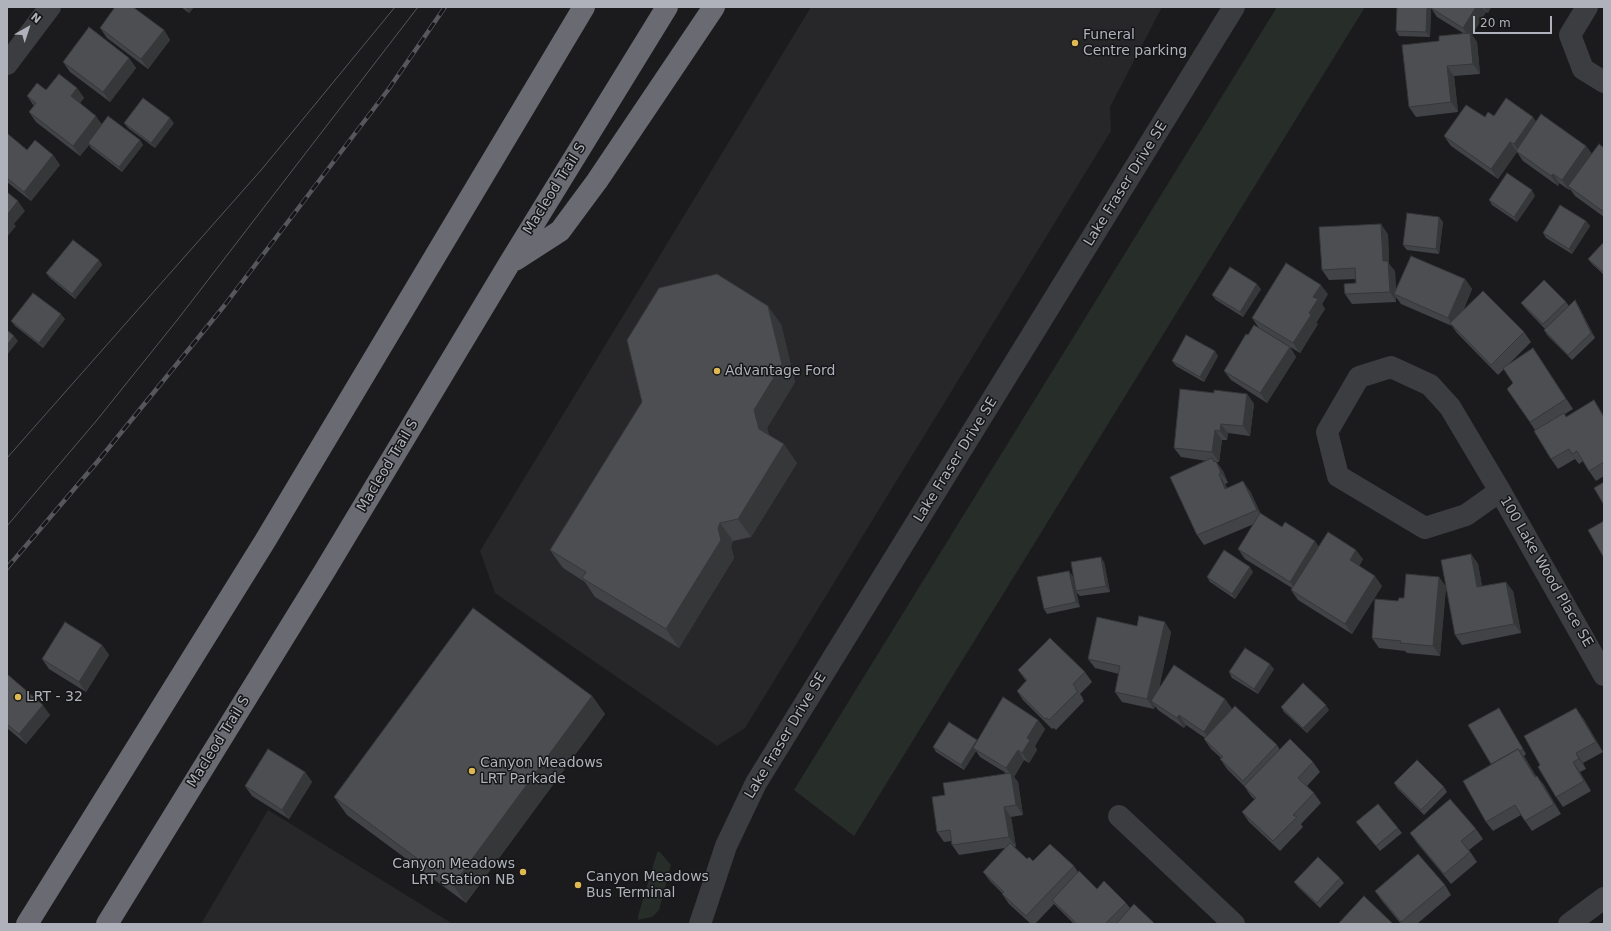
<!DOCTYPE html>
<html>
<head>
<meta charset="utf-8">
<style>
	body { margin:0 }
	#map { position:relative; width:1611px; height:931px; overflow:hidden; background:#1b1b1d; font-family:"DejaVu Sans",sans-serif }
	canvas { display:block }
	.frame { position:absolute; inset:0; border:8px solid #afb2bb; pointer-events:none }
	.north { position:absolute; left:8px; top:8px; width:40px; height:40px; -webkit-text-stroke:3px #161618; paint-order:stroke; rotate:39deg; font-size:11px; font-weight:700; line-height:16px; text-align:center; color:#afb2bb }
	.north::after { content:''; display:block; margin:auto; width:14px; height:18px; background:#afb2bb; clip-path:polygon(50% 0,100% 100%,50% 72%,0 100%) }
	.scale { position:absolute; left:1473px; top:16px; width:79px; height:18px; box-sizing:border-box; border:2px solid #afb2bb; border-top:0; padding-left:5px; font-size:12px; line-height:14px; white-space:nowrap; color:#afb2bb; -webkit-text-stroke:3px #161618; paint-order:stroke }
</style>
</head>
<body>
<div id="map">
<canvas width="1611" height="931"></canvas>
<div class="frame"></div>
<div class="north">N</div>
<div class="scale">20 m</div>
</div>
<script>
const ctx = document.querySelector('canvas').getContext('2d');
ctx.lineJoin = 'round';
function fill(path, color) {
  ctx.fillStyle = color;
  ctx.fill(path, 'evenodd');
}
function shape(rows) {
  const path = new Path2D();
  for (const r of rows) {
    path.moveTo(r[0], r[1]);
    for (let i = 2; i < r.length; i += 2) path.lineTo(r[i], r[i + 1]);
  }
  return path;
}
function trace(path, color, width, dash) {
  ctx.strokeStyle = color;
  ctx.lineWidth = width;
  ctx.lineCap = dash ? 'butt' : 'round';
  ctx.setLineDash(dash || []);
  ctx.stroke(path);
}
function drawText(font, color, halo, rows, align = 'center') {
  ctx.font = font + ' "DejaVu Sans",sans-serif';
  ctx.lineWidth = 3;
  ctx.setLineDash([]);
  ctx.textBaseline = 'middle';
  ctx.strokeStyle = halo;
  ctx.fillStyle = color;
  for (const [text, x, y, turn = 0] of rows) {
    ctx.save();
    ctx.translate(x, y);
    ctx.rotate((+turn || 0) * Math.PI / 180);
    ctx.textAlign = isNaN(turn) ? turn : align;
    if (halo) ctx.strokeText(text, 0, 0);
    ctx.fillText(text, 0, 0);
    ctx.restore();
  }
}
const built = shape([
	[811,7,1162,7,1110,107,1111,131,745,728,717,746,495,593,480,551],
	[268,810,453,924,201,924]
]);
const green = shape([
	[1277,7,1365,7,854,836,794,790],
	[659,851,671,865,659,910,652,917,638,920,638,916,657,853]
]);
const minor = shape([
	[1587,7,1570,35,1583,69,1604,82],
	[7,64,50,7],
	[1500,491,1466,515,1425,528,1338,476,1327,432,1359,377,1391,367,1430,385,1450,407,1500,491,1604,675],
	[1119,816,1234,924],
	[700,924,726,846,756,783,1234,7],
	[1569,924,1604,898]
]);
const highway = shape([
	[515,260,560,231,597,181,714,7],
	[27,924,265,541,584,7],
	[107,924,324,572,509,264,667,7]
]);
const tram = shape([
	[7,458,262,169,395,7],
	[7,526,97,420,178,319,418,7]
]);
const rail = shape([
	[7,568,98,461,224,306,388,90,445,7]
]);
const wall = shape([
	[181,7,194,7,189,13],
	[1397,7,1491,7,1488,13,1486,12,1472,35,1477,42,1480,74,1454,76,1458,112,1416,117,1409,107,1439,41,1463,33,1437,17,1431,8,1430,37,1399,36,1396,31],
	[100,28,164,30,170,40,148,69,107,38],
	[129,58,136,68,110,102,70,72,63,62],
	[77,88,84,98,80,103,102,124,140,140,143,145,122,172,91,148,89,145,80,156,36,122,29,112,34,106,27,96,46,90],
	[1494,116,1533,117,1536,122,1586,146,1592,154,1604,148,1604,217,1575,196,1570,189,1569,190,1559,183,1558,186,1523,161,1517,152,1498,179,1451,146,1444,136,1485,117],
	[124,123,174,123,155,148,128,128],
	[7,134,27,150,53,155,60,165,31,201,7,182],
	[1535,196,1517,222,1492,205,1489,200],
	[1439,217,1443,222,1439,254,1407,250,1403,245],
	[1586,221,1590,226,1572,254,1546,238,1543,233],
	[1388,234,1389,264,1395,271,1396,290,1465,279,1472,289,1463,311,1524,332,1531,342,1508,365,1533,348,1573,409,1565,414,1566,417,1594,400,1604,416,1604,476,1596,481,1589,471,1583,461,1579,464,1575,459,1558,469,1551,459,1535,430,1507,389,1513,383,1504,369,1498,375,1457,333,1452,326,1401,304,1396,297,1396,302,1352,304,1345,294,1356,283,1356,279,1329,280,1322,270],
	[1604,242,1604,275,1592,264,1588,259],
	[99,260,102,265,75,299,50,278,46,273],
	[1261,289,1243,317,1216,300,1212,295],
	[1328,294,1322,304,1325,309,1316,323,1318,324,1300,353,1259,328,1252,318],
	[1566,302,1569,306,1578,305,1595,338,1572,360,1547,335,1544,330,1545,329,1525,308,1521,303],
	[65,319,43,348,15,326,11,321],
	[781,324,795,382,767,428,769,435,797,463,751,537,733,541,731,546,734,558,679,648,595,597,585,582,563,568,550,550],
	[1248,335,1290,347,1296,357,1267,403,1231,380,1224,371],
	[1218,356,1204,382,1176,366,1172,361],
	[1214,393,1247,394,1254,404,1250,436,1228,433,1227,440,1222,440,1219,462,1216,462,1223,471,1228,483,1225,484,1227,488,1250,491,1260,513,1282,527,1319,547,1363,559,1359,566,1382,586,1352,634,1298,600,1291,590,1292,588,1245,559,1238,549,1254,524,1204,545,1197,535,1207,461,1181,457,1174,448],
	[1471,554,1478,564,1482,586,1513,591,1521,633,1462,645,1455,635],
	[1104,562,1110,592,1080,596,1076,592,1080,607,1047,614,1044,609,1073,576,1075,585],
	[1253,572,1235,599,1210,582,1207,577],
	[1439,577,1446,587,1440,656,1407,653,1405,651,1379,648,1372,638,1398,601],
	[1137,626,1171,632,1159,688,1225,699,1232,709,1277,745,1280,750,1313,762,1320,772,1307,786,1314,793,1321,803,1301,824,1303,827,1280,851,1249,822,1242,812,1255,800,1251,796,1244,786,1227,769,1220,759,1221,758,1211,749,1204,739,1205,738,1186,725,1184,728,1158,710,1155,706,1154,709,1122,702,1115,692,1119,674,1095,668,1088,659],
	[102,645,109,655,86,692,49,669,42,659],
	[1274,669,1258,694,1232,678,1229,672],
	[1018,670,1085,672,1092,682,1080,694,1083,698,1082,698,1084,701,1056,730,1054,728,1052,729,1023,700,1017,691,1026,681],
	[7,674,50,715,26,744,7,728],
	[592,696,605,714,466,903,347,815,334,797],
	[1281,707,1329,710,1307,733,1284,712],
	[1499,708,1526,754,1524,756,1536,776,1544,785,1561,814,1532,831,1521,815,1493,831,1486,822,1491,764],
	[1583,718,1603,752,1583,763,1586,769,1580,772,1591,791,1563,807,1556,797,1540,765],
	[1038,720,1045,729,1035,746,1037,750,1029,763,1024,760,1014,777,1018,782,1023,815,1011,817,1016,847,1014,847,1027,859,1033,861,1074,866,1078,872,1097,889,1126,903,1130,908,1155,924,1074,924,1054,904,1035,924,1031,924,1009,904,1002,894,1003,894,990,881,983,872,1005,848,959,855,952,845,951,841,944,842,937,832,945,795,1006,773,980,757,976,751,964,770,936,752,933,747,977,740],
	[305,772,312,782,289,819,252,796,245,786],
	[1394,783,1444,787,1447,792,1424,815,1397,788],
	[1356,822,1398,828,1402,833,1380,851],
	[1476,829,1483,839,1469,850,1477,862,1451,884,1417,843,1410,833],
	[1340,878,1344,883,1320,908,1298,887,1294,882],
	[1445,885,1451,895,1417,924,1401,924,1382,901,1375,891]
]);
const shadedWall = shape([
	[185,7,194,7,189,13],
	[1427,7,1431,7,1430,37,1426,32],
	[1476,7,1482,7,1486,12,1472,35,1477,42,1480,74,1473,64,1470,38,1463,28],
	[1484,7,1491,7,1488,13],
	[164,30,170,40,148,69,141,59],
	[129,58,136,68,110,102,103,92],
	[1447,66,1454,76,1458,112,1451,102],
	[77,88,84,98,77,106,71,96],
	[96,116,103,126,88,143,89,144,80,156,73,146],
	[1533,117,1540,127,1521,154,1514,144],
	[170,118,174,123,155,148,151,143],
	[140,140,143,145,122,172,119,167],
	[1510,142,1517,152,1516,151,1517,152,1498,179,1491,169],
	[1586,146,1593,156,1568,186,1570,189,1569,190,1562,180],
	[53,155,60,165,31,201,24,192],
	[1553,174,1559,183,1558,186,1551,176],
	[1532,190,1535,196,1517,222,1514,217],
	[18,201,25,211,14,224,16,226,7,237,7,215],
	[1439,217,1443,222,1439,254,1436,249],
	[1586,221,1590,226,1572,254,1569,249],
	[1381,224,1388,234,1389,264,1395,271,1396,295,1394,294,1396,297,1396,302,1390,292,1383,261],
	[99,260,102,265,75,299,72,294],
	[1465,279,1472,289,1455,328,1448,318],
	[1257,284,1261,289,1243,317,1240,312],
	[1321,285,1328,294,1322,304,1325,309,1316,323,1318,324,1300,353,1293,343,1309,313,1313,297],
	[1575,300,1578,305,1595,338,1591,333],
	[768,306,781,324,795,382,767,428,772,447,759,429,754,410],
	[61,314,65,319,43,348,39,343],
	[14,336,18,341,7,355,7,345],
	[1290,347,1296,357,1267,403,1260,393],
	[1533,348,1540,358,1573,409,1566,399],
	[1215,351,1218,356,1204,382,1200,377],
	[1247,394,1254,404,1250,436,1243,426],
	[1594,400,1604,416,1604,418],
	[1221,424,1228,433,1227,440,1220,431],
	[1215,430,1222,440,1219,462,1212,452],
	[784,444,797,463,751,537,738,519],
	[1216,461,1223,471,1228,483,1221,473],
	[1219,474,1225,484,1232,499,1225,489],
	[1243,481,1250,491,1264,520,1257,510],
	[720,523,733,541,731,546,734,558,679,648,666,629],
	[1315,541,1322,551,1297,591,1290,582],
	[1356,550,1363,559,1357,570,1350,560],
	[1471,554,1478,564,1484,597,1477,587],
	[1101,557,1104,562,1110,592,1106,586],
	[1250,567,1253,572,1235,599,1232,594],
	[1069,571,1073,576,1080,607,1076,602],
	[1375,576,1382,586,1352,634,1345,624],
	[1439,577,1446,587,1440,656,1433,646],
	[1506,582,1513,591,1521,633,1514,624],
	[1165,622,1171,632,1156,704,1151,701,1155,706,1154,709,1147,699],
	[102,645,109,655,86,692,79,682],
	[1270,664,1274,669,1258,694,1254,689],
	[592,696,605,714,466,903,453,885],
	[1225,699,1232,709,1211,741,1204,732],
	[43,705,50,715,26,744,19,734],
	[1326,705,1329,710,1307,733,1303,728],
	[1576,708,1583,718,1603,752,1596,742],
	[1179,715,1186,725,1184,728,1177,718],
	[1038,720,1045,729,1035,746,1037,750,1029,763,1022,753,1027,738],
	[977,740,980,745,973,748,976,751,964,770,961,765],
	[1518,749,1525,758,1542,787,1535,777],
	[1018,750,1024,760,1014,777,1018,782,1023,815,1016,805,1012,776,1006,768],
	[1576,753,1583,763,1586,769,1579,759],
	[1573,762,1580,772,1591,791,1584,781],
	[305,772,312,782,289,819,282,810],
	[1537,776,1544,785,1561,814,1554,804],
	[1004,807,1011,817,1016,847,1009,837]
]);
const building = shape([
	[115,7,133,7,164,30,141,59,100,28,115,7],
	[1397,7,1427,7,1426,32,1396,31,1397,7],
	[1431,7,1476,7,1463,28,1431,8,1431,7],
	[89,27,129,58,103,92,63,62,89,27],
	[1470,33,1473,64,1447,66,1451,102,1409,107,1402,45,1439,41,1439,36,1470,33],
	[59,74,77,88,71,96,96,116,73,146,29,112,36,103,27,96,37,83,46,90,59,74],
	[143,98,170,118,151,143,124,123,143,98],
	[1506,98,1533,117,1514,144,1510,142,1491,169,1444,136,1466,105,1485,117,1488,112,1494,116,1506,98],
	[1541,114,1586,146,1562,180,1553,174,1551,176,1516,151,1541,114],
	[108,116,140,140,119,167,88,143,108,116],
	[7,134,8,134,27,150,35,140,53,155,24,192,7,178,7,134],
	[1599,144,1604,148,1604,212,1568,186,1599,144],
	[1507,173,1532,190,1514,217,1489,200,1507,173],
	[7,192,18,201,7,215,9,216,7,219,7,192],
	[1560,205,1586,221,1569,249,1543,233,1560,205],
	[1407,213,1439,217,1436,249,1403,245,1407,213],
	[1381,224,1383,261,1388,261,1390,292,1345,294,1344,284,1356,283,1355,268,1322,270,1319,227,1381,224],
	[73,240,99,260,72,294,46,273,73,240],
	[1604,242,1604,273,1588,259,1604,242],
	[1411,256,1465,279,1448,318,1394,294,1411,256],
	[1286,263,1321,285,1313,297,1318,299,1309,313,1311,315,1293,343,1252,318,1286,263],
	[1230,267,1257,284,1240,312,1212,295,1230,267],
	[717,274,768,306,782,364,754,410,759,429,784,444,738,519,720,523,718,528,721,540,666,629,582,578,586,572,550,550,642,402,627,340,659,288,717,274],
	[1544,280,1566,302,1543,324,1521,303,1544,280],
	[1483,291,1524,332,1491,365,1450,323,1483,291],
	[33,293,61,314,39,343,11,321,33,293],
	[1575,300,1591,333,1568,355,1544,330,1575,300],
	[1254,325,1290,347,1260,393,1224,371,1246,334,1248,335,1254,325],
	[7,330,14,336,7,345,7,330],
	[1186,335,1215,351,1200,377,1172,361,1186,335],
	[1533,348,1566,399,1530,422,1507,389,1513,383,1503,368,1533,348],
	[1180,389,1214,393,1214,390,1247,394,1243,426,1221,424,1220,431,1215,430,1212,452,1174,448,1180,389],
	[1594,400,1604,418,1604,462,1589,471,1577,451,1572,454,1569,449,1551,459,1534,431,1564,413,1566,417,1594,400],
	[1212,458,1214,462,1216,461,1221,473,1219,474,1225,489,1243,481,1257,510,1197,535,1170,477,1212,458],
	[1604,482,1604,505,1594,488,1604,482],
	[1260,513,1282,527,1285,522,1315,541,1290,582,1238,549,1260,513],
	[1604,521,1604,558,1588,530,1604,521],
	[1328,532,1356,550,1350,560,1375,576,1345,624,1291,590,1328,532],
	[1224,550,1250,567,1232,594,1207,577,1224,550],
	[1471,554,1477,587,1506,582,1514,624,1455,635,1441,560,1471,554],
	[1101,557,1106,586,1076,591,1071,562,1101,557],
	[1069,571,1076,602,1044,609,1037,577,1069,571],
	[1406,574,1439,577,1433,646,1400,643,1401,641,1372,638,1375,599,1398,601,1399,598,1404,598,1406,574],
	[473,608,592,696,453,885,334,797,473,608],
	[1139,616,1165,622,1147,699,1115,692,1120,666,1088,659,1097,617,1137,626,1139,616],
	[65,622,102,645,79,682,42,659,65,622],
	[1050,638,1085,672,1073,684,1076,688,1075,689,1078,691,1049,720,1047,718,1045,719,1017,691,1027,680,1018,670,1050,638],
	[1245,648,1270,664,1254,689,1229,672,1245,648],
	[1174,665,1225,699,1204,732,1179,715,1177,718,1151,701,1174,665],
	[7,674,43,705,19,734,7,724,7,674],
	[1303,683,1326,705,1303,728,1281,707,1303,683],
	[1003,697,1038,720,1027,738,1030,740,1022,753,1018,750,1006,768,973,748,1003,697],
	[1235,706,1277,745,1243,781,1220,759,1223,757,1204,739,1235,706],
	[1499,708,1523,749,1520,751,1518,749,1491,764,1468,725,1499,708],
	[1576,708,1596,742,1576,753,1579,759,1573,762,1584,781,1556,797,1538,767,1540,765,1524,736,1576,708],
	[949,722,977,740,961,765,933,747,949,722],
	[1290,739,1313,762,1298,778,1314,793,1293,815,1297,817,1273,841,1242,812,1256,798,1244,786,1290,739],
	[268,749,305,772,282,810,245,786,268,749],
	[1518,749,1535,777,1537,776,1554,804,1525,821,1515,805,1486,822,1463,781,1518,749],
	[1417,760,1444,787,1421,810,1394,783,1417,760],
	[1011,773,1016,805,1004,807,1009,837,952,845,950,830,937,832,932,797,945,795,943,783,1011,773],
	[1450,799,1476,829,1461,841,1470,852,1444,874,1410,833,1450,799],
	[1378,804,1398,828,1376,846,1356,822,1378,804],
	[1010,843,1027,859,1029,857,1033,861,1050,844,1074,866,1026,916,1002,894,1004,892,983,872,1010,843],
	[1418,854,1445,885,1401,922,1375,891,1418,854],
	[1318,857,1340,878,1317,903,1294,882,1318,857],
	[1079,871,1097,889,1104,881,1126,903,1105,924,1077,924,1052,900,1079,871],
	[1364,896,1393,924,1338,924,1364,896],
	[1134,904,1155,924,1116,924,1134,904]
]);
const markers = [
	[1075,43,4,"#deb952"],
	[717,371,4,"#deb952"],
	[18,697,4,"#deb952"],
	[472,771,4,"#deb952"],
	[523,872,4,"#deb952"],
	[578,885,4,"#deb952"]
];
const poiNames = [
	["Funeral",1083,35],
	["Centre parking",1083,51],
	["Advantage Ford",725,371],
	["LRT - 32",26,697],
	["Canyon Meadows",480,763],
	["LRT Parkade",480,779],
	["Canyon Meadows",515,864,"right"],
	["LRT Station NB",515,880,"right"],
	["Canyon Meadows",586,877],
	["Bus Terminal",586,893]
];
const streetNames = [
	["Lake Fraser Drive SE",1126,184,-58],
	["Macleod Trail S",555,189,-58],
	["Lake Fraser Drive SE",956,460,-58],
	["Macleod Trail S",388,466,-59],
	["100 Lake Wood Place SE",1546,572,60],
	["Lake Fraser Drive SE",786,736,-59],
	["Macleod Trail S",219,742,-58]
];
fill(built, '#27272a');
fill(green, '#272e29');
trace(minor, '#3c3d41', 22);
trace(highway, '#696a72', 22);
trace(tram, '#55575c', 1);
trace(rail, '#55575c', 4.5);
trace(rail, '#161618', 3, [9]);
fill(wall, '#424347');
fill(shadedWall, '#363739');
fill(building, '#4d4e52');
trace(building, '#363739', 1);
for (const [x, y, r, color] of markers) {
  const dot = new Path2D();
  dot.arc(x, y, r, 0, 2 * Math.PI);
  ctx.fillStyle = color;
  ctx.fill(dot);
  trace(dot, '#161618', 1.5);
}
drawText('14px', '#afb2bb', '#161618', poiNames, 'left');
drawText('14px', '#afb2bb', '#161618', streetNames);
</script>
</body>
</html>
